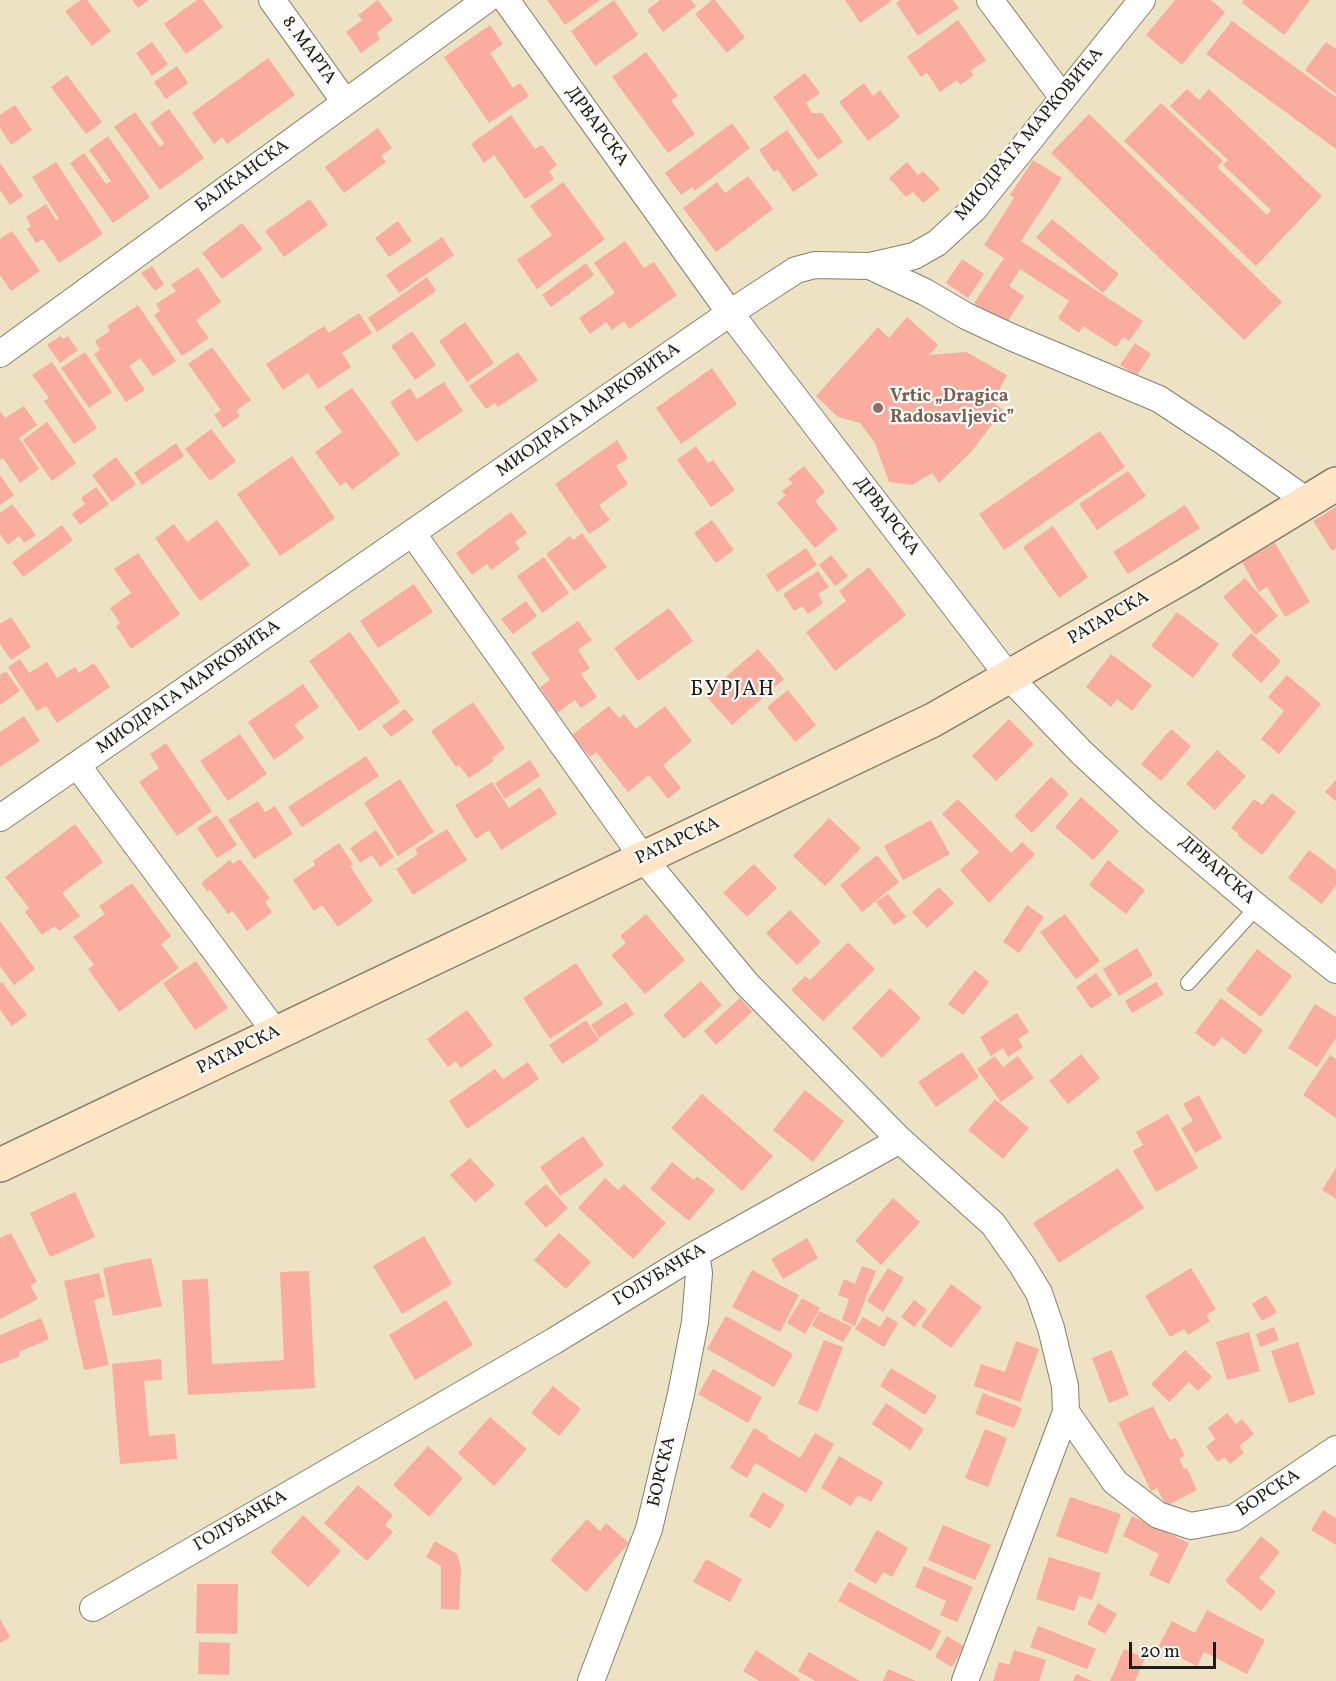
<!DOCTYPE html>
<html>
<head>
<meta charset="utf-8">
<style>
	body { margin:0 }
	#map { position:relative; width:1336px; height:1681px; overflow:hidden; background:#ede3c4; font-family:Vollkorn,serif }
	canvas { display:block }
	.scale { position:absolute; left:1129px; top:1642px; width:87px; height:27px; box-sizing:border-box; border:3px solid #1c1c1c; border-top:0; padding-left:8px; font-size:18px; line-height:21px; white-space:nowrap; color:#1c1c1c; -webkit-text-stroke:4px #fdfcf7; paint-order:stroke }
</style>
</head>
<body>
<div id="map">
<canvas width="1336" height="1681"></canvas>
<div class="scale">20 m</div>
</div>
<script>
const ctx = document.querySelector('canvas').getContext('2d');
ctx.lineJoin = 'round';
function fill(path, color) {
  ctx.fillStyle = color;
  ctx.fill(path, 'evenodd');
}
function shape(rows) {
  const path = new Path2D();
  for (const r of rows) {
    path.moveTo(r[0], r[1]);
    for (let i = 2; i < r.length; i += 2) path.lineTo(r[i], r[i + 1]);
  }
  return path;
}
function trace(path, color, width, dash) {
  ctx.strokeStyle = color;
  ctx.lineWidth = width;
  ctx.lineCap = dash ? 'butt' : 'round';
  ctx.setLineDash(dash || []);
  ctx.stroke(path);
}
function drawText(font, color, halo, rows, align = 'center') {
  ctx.font = font + ' Vollkorn,serif';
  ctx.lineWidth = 4.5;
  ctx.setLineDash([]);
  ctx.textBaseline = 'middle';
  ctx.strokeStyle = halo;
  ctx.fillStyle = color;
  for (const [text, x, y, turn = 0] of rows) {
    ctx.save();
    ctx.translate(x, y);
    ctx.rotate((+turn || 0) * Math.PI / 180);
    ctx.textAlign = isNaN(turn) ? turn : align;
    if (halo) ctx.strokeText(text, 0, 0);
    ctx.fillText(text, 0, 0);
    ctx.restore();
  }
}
const building = shape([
	[81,0,87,0,111,31,92,46,65,11],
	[132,0,149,0,138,8],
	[197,0,203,0,223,27,186,54,164,24],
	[378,0,393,20,377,33,380,39,361,53,346,32,362,20,358,15],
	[547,0,600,0,565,25],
	[614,0,638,35,595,66,571,31],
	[660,0,691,0,696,6,663,32,647,10],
	[712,0,715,0,745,37,727,53,695,14],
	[845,0,890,0,891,1,860,23],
	[900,0,953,0,959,8,918,36,896,3],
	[1175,0,1211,0,1225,12,1182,65,1146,35],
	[1244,0,1310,0,1284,35,1242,3],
	[958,20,986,60,970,71,974,75,960,85,957,80,940,92,927,73,921,77,907,57],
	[1232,21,1336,97,1336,149,1206,54],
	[490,25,503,44,490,53,513,88,520,83,529,96,489,123,444,57],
	[152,42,168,64,152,76,136,53],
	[1326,42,1336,49,1336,94,1305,70],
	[646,52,678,96,671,100,695,134,668,153,612,77],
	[268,58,295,95,227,144,222,137,214,144,192,113],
	[177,66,188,83,166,99,154,82],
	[805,73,820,93,806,103,812,113,822,113,843,142,818,160,773,97],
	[67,75,102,122,86,134,51,87],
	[864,83,873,96,880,90,900,117,868,141,839,102],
	[1187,89,1199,100,1209,89,1322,196,1256,266,1124,141,1161,103,1223,161,1217,167,1267,215,1271,210,1223,165,1228,160,1170,106],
	[15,105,32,130,11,145,0,128,0,115],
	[169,109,204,158,160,190,114,127,135,112,160,147,164,143,150,123],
	[1089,114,1282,302,1244,340,1051,153],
	[511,115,535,149,542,145,557,165,549,171,554,179,525,199,494,155,484,163,471,144],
	[732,123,750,148,695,191,692,187,681,195,665,173],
	[378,128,392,148,381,156,386,162,344,193,325,167],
	[787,130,818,175,793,192,778,170,774,172,759,150],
	[108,136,150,197,113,223,70,163,84,153,106,184,111,181,89,150],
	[1033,160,1062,178,1021,241,1143,321,1129,341,1123,337,1116,347,1083,326,1079,333,1058,318,1069,301,1020,269,1009,286,1024,296,1006,324,974,303,1004,258,984,245,1014,198,1010,195],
	[56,162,103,234,59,263,43,239,36,243,27,229,31,226,26,217,46,204,56,220,59,219,32,177],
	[907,162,918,175,923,171,940,189,923,203,913,192,906,197,889,178],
	[0,163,23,196,10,205,0,190],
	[748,176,773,209,716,252,683,208,717,182,725,193],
	[563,182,605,239,537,289,517,260,552,235,530,206],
	[310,199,328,225,284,257,265,231],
	[1052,219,1119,274,1103,293,1036,238],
	[398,221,412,241,389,257,375,238],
	[242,223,263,249,222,279,202,253],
	[12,231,40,271,11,291,0,275,0,239],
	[442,237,454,255,399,293,386,275],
	[625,241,644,268,654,262,677,295,629,329,624,321,612,330,606,322,590,334,579,318,615,293,594,263],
	[962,259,984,274,968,298,946,283],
	[586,263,594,275,551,307,542,295],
	[152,266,164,284,155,291,141,273],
	[198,267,221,302,196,320,209,338,182,356,154,315,160,311,156,304,176,291,171,285],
	[427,277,436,291,377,332,368,318],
	[138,305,176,361,153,376,140,358,129,366,145,390,126,402,94,354,100,350,95,341,110,331,107,326],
	[359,313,372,333,342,353,351,367,318,389,308,373,283,390,266,364,324,326,329,333],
	[907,317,938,345,929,355,966,352,1007,375,993,402,1003,410,971,452,939,483,932,473,912,485,889,482,875,443,860,423,838,417,816,396,878,327,889,338],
	[465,322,494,363,467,382,439,341],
	[412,331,436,365,415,380,391,346],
	[60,336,63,339,68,336,78,350,60,363,47,345],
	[1135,343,1151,354,1137,375,1120,365],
	[212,347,251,400,236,411,240,416,223,428,214,415,221,410,188,364],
	[85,352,112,392,89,408,61,368],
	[518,352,538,380,498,407,495,403,486,409,469,386],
	[52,362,97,428,74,444,44,401,49,398,32,375],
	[712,368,737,404,681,444,656,408],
	[444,382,463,411,416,442,390,402,410,388,417,399],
	[352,388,400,454,352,490,346,482,340,486,315,452,342,432,324,407],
	[24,406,37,425,19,438,39,469,20,483,3,458,0,460,0,411,5,418],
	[47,422,76,463,52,481,23,440],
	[211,429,236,461,210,481,185,449],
	[1100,431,1125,467,1004,550,979,514],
	[617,440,628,458,616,466,628,484,599,505,610,520,589,534,555,484],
	[176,443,184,456,142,485,134,473],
	[696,446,708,463,713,460,735,490,711,507,677,460],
	[292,456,335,518,280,556,237,494],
	[116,457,136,484,112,502,92,475],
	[804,466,825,492,815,501,838,529,815,548,777,503,786,495,782,491,793,483,788,479],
	[1128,471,1146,496,1097,530,1079,504],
	[0,475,14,495,0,505],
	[96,487,109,504,80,525,72,514,85,504,81,498],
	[12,504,36,535,24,543,19,536,8,545,0,534,0,513],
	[1185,505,1200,528,1128,574,1113,552],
	[1336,507,1336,548,1332,551,1313,521],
	[511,512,527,533,515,542,520,549,491,570,487,564,472,575,456,553],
	[217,520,250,565,200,601,155,538,174,524,187,542],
	[712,520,734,550,716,563,694,533],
	[62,525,73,540,23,577,12,562],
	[1053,526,1088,577,1059,598,1023,547],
	[582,533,607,567,574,591,546,554,570,536,573,540],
	[1275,543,1310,602,1285,617,1267,587,1259,592,1242,562],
	[806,548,817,565,777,592,766,575],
	[138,553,180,614,131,649,116,626,120,623,110,608,131,593,114,569],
	[831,555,848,576,835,586,819,565],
	[544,557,569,593,542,613,517,576],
	[869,567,906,615,835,671,806,632,846,601,839,591],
	[818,571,829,587,818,594,823,603,808,614,802,606,794,611,783,594],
	[1245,578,1278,616,1256,635,1223,597],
	[414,584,433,612,378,648,360,621],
	[526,601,537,616,513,634,501,619],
	[669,608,693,641,638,681,614,648],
	[1177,612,1219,644,1193,678,1151,646],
	[11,617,31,647,11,660,0,644,0,624],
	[578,621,592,640,578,650,590,668,581,674,597,697,581,708,575,700,557,713,540,687,550,680,531,653],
	[350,632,400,702,359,731,309,661],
	[1251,633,1281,661,1261,683,1231,655],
	[758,649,784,679,732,725,705,695],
	[1111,654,1152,685,1132,711,1117,699,1111,707,1086,687],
	[20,659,29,673,47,662,57,678,75,667,79,673,94,663,110,687,57,723,46,706,37,711,8,667],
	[6,671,20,691,0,705,0,675],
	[1287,675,1321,704,1279,754,1261,739,1284,711,1268,697],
	[303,684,319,707,294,725,304,738,274,760,248,722],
	[788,690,816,725,795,742,767,707],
	[473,702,505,748,492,758,494,761,469,778,459,765,456,767,431,731],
	[609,706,619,718,624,714,636,729,665,706,692,741,663,765,681,788,668,799,649,775,628,792,596,752,590,757,572,735],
	[405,709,414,720,391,737,382,726],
	[24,716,40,741,0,767,0,732],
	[1009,719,1034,744,996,781,972,756],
	[1171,729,1191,746,1161,781,1141,764],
	[240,734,267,774,228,801,200,761],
	[166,743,212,811,177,836,139,782,159,768,150,754],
	[1217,750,1246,776,1215,810,1186,784],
	[366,756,379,776,302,827,288,807],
	[530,760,540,776,505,799,495,783],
	[1051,777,1069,794,1032,833,1014,816],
	[400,779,434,832,398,856,364,803],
	[1336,780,1336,801,1325,792],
	[492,782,509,808,540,787,557,814,501,850,489,830,476,839,455,805],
	[1272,793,1296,812,1262,855,1238,836,1239,834,1231,828,1254,799,1262,805],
	[1081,797,1119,831,1093,860,1055,827],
	[958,799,1011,853,1022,842,1035,854,989,903,960,870,979,852,942,814],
	[258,801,265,812,275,806,293,834,254,859,228,820],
	[217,815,237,845,217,858,197,828],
	[829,818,861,848,825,886,793,856],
	[931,820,950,854,903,880,884,846],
	[75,824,103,862,62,893,80,916,59,931,55,926,42,935,25,912,29,908,5,877],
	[447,829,467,860,413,895,396,869,418,854,415,849],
	[376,830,394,857,380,867,372,855,360,863,350,848],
	[339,843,353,864,350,866,373,901,338,927,322,905,314,911,293,880,315,865,313,861],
	[1309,850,1336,870,1336,885,1322,904,1288,878],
	[877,855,899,882,862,912,840,885],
	[240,859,270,898,265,902,272,912,247,931,233,911,228,914,210,890,208,892,201,883,230,860,233,864],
	[1108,860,1145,890,1126,914,1089,885],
	[754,864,777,888,747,917,723,893],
	[132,883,171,936,161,944,179,968,119,1012,88,969,94,965,73,937,105,914,99,906],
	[939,887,954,903,927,928,912,912],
	[888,894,906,917,894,925,876,902],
	[1027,905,1044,917,1019,953,1003,942],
	[790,910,821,942,797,965,766,933],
	[646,914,685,960,645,994,611,955,626,943,620,936],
	[1065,914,1100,961,1076,979,1040,932],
	[0,921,35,969,14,985,0,966],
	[848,942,875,969,823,1021,791,990,805,976,810,980],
	[1137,948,1153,975,1119,996,1103,969],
	[1257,949,1292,976,1261,1017,1226,990],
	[196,961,228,1008,195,1030,163,983],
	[576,963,603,1004,550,1039,523,998],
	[975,970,989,982,963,1015,948,1004],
	[1096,973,1112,995,1091,1009,1076,987],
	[701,981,722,1005,684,1039,663,1015],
	[2,982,27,1015,12,1026,0,1010,0,984],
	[1156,982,1164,994,1132,1013,1125,1001],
	[890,988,921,1018,882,1058,852,1028],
	[740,998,752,1012,716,1045,704,1031],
	[1221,998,1263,1030,1245,1055,1222,1037,1214,1047,1195,1033],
	[626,1002,634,1014,599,1038,591,1025],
	[1315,1004,1336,1017,1336,1038,1317,1067,1288,1048],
	[467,1010,493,1045,461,1068,456,1061,448,1067,427,1039],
	[1017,1013,1029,1032,1018,1039,1023,1047,1008,1057,1003,1048,991,1056,980,1037],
	[586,1020,599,1040,562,1064,549,1045],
	[962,1052,979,1077,936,1107,918,1082],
	[1081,1054,1100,1078,1068,1104,1049,1081],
	[1330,1055,1336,1059,1336,1118,1303,1095],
	[995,1056,1003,1067,1018,1056,1034,1078,1001,1102,977,1069],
	[528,1062,539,1079,467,1129,449,1101,495,1069,503,1079],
	[805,1090,844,1121,813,1162,773,1130],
	[702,1094,773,1156,742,1191,671,1128],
	[1199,1095,1222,1138,1195,1153,1181,1128,1193,1121,1183,1104],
	[995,1099,1029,1128,1003,1159,968,1130],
	[1168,1114,1198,1168,1156,1192,1133,1151,1143,1145,1136,1132],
	[583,1136,604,1165,560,1196,540,1167],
	[470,1158,495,1185,475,1202,450,1175],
	[672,1162,694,1180,697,1176,715,1190,689,1221,650,1189],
	[1118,1168,1144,1208,1059,1263,1033,1223],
	[1336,1168,1336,1199,1322,1190],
	[605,1178,618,1190,624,1184,666,1223,633,1259,578,1208],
	[546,1184,568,1208,546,1228,524,1203],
	[75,1192,95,1237,50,1257,30,1213],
	[893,1198,920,1222,881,1265,855,1241],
	[11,1233,37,1282,30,1285,38,1299,0,1319,0,1238],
	[559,1233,591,1262,566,1289,534,1260],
	[424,1236,452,1284,402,1314,373,1266],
	[807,1238,818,1258,783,1279,771,1259],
	[151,1258,162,1306,113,1316,103,1268],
	[862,1266,876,1271,855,1326,842,1320,849,1299,838,1295,844,1279,855,1284],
	[888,1268,904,1278,883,1312,867,1301],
	[1191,1268,1216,1309,1206,1315,1210,1321,1188,1335,1184,1329,1170,1337,1145,1296],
	[752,1270,799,1295,780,1332,732,1307],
	[309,1271,315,1388,188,1395,182,1280,208,1279,212,1364,284,1360,280,1272],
	[99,1273,105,1297,94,1300,109,1365,84,1370,64,1281],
	[951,1284,982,1307,951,1348,921,1326],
	[1266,1295,1277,1312,1262,1321,1252,1304],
	[802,1298,820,1308,805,1334,787,1323],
	[446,1300,473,1345,415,1380,389,1335],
	[914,1300,927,1310,914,1327,901,1317],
	[819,1311,852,1327,843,1342,812,1326],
	[726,1316,793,1354,774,1387,707,1349],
	[887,1316,898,1323,884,1347,855,1329,863,1317,880,1327],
	[41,1318,49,1339,19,1352,20,1356,0,1364,0,1335],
	[1274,1327,1279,1340,1260,1347,1256,1334],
	[1249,1332,1260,1371,1227,1380,1216,1342],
	[824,1340,843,1347,818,1412,798,1404],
	[1016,1341,1039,1349,1020,1402,974,1386,981,1364,1005,1372],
	[1298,1342,1315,1394,1289,1403,1271,1351],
	[1112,1350,1129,1395,1109,1403,1092,1358],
	[1185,1350,1212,1377,1198,1391,1189,1382,1169,1402,1151,1384],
	[161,1359,162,1380,144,1381,149,1436,175,1434,177,1459,120,1464,112,1364],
	[891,1368,937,1396,925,1415,880,1386],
	[713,1369,762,1397,748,1423,698,1394],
	[553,1386,581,1409,559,1436,531,1413],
	[983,1393,1022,1408,1014,1428,975,1414],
	[886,1403,924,1429,910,1450,872,1424],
	[1153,1406,1170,1440,1176,1438,1185,1456,1179,1458,1184,1469,1187,1468,1197,1490,1166,1506,1157,1488,1151,1491,1118,1423],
	[1227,1413,1236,1424,1242,1419,1254,1434,1239,1446,1244,1453,1230,1464,1224,1457,1218,1462,1206,1447,1215,1439,1208,1428],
	[490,1417,527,1449,494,1486,458,1453],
	[754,1428,768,1436,767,1438,800,1458,815,1433,834,1444,806,1493,755,1463,747,1478,730,1468],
	[985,1429,1007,1438,988,1487,965,1478],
	[428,1446,463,1478,429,1517,393,1485],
	[839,1456,883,1482,871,1502,858,1495,851,1506,821,1488],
	[358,1485,393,1515,385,1525,393,1532,367,1561,324,1523],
	[763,1492,785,1505,770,1529,749,1516],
	[1070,1497,1121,1514,1107,1554,1056,1536],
	[1323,1510,1336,1518,1336,1545,1311,1530],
	[303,1515,341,1551,308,1587,270,1552],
	[1132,1516,1189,1543,1169,1584,1149,1575,1159,1554,1123,1536],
	[587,1519,600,1531,606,1523,629,1543,586,1592,550,1560],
	[943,1525,991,1545,975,1580,928,1560],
	[877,1530,908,1548,892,1577,883,1572,876,1584,854,1571],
	[1261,1536,1280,1552,1259,1578,1276,1592,1261,1611,1225,1581],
	[435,1541,457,1554,461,1568,459,1610,441,1609,441,1566,426,1557],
	[1049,1557,1101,1573,1092,1600,1079,1596,1074,1611,1036,1599],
	[706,1559,742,1579,730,1602,693,1582],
	[924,1566,973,1587,957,1622,940,1615,946,1601,915,1587],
	[849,1582,941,1631,931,1651,838,1601],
	[197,1584,238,1584,237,1634,196,1633],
	[1098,1603,1117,1614,1105,1634,1087,1624],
	[1207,1610,1265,1640,1247,1674,1204,1652,1197,1666,1158,1647,1172,1621,1195,1633],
	[0,1619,10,1637,0,1643],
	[1038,1626,1096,1649,1087,1669,1030,1647],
	[947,1636,964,1646,952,1667,935,1657],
	[199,1642,230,1643,229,1675,198,1674],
	[1124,1649,1145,1658,1135,1681,1110,1681],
	[756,1650,800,1679,799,1681,759,1681,743,1671],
	[1014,1650,1046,1660,1039,1681,993,1681,999,1662,1009,1665],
	[809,1652,860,1681,815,1681,798,1671],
	[888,1669,916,1681,883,1681],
	[1076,1674,1092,1681,1073,1681]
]);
const lane = shape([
	[1188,983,1257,907]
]);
const street = shape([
	[272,0,345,102],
	[506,0,730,313,1009,677,1082,753,1150,816,1257,907,1336,970],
	[990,0,1063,98],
	[870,266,925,292,966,316,1011,337,1159,399,1224,442,1307,501],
	[0,354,486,0],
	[413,534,643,858,746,983,900,1140,993,1224,1022,1265,1039,1293,1051,1328,1065,1386,1066,1412,965,1681],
	[77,765,276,1033],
	[0,818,730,313,796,270,815,265,870,266,914,256,937,243,974,209,1142,0],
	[1066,1412,1115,1482,1158,1515,1191,1526,1234,1518,1336,1449],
	[93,1608,554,1341,696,1254,900,1140],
	[591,1681,649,1529,681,1394,695,1322,699,1273,696,1254]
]);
const secondary = shape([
	[0,1165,933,720,1188,574,1336,484]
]);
const markers = [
	[878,408,6,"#8d6e63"]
];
const streetNames = [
	["8. МАРТА",308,51,54],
	["ДРВАРСКА",596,127,54],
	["МИОДРАГА МАРКОВИЋА",1030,135,-50],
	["БАЛКАНСКА",243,177,-36],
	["МИОДРАГА МАРКОВИЋА",589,411,-35],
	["ДРВАРСКА",886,517,52],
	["РАТАРСКА",1109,619,-30],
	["МИОДРАГА МАРКОВИЋА",189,688,-35],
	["РАТАРСКА",678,842,-25],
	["ДРВАРСКА",1216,871,41],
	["РАТАРСКА",239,1051,-26],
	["ГОЛУБАЧКА",660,1276,-31],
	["БОРСКА",663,1472,-77],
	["БОРСКА",1269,1494,-33],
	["ГОЛУБАЧКА",241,1522,-30]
];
const educationNames = [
	["Vrtic „Dragica",890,398],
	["Radosavljevic”",890,419]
];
const quarterNames = [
	["БУРЈАН",733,691]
];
fill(building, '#faac9e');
trace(lane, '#848070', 16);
trace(street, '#848070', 28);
trace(secondary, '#848070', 36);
trace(lane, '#fff', 14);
trace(street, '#fff', 26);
trace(secondary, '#fee5c5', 33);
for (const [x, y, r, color] of markers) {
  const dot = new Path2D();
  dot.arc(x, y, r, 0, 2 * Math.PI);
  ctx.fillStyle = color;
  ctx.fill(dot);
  trace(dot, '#fdfcf7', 2);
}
drawText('18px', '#1c1c1c', '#fdfcf7', streetNames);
drawText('bold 18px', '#785e54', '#fdfcf7', educationNames, 'left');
ctx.letterSpacing = '1.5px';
drawText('21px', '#1c1c1c', '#fdfcf7', quarterNames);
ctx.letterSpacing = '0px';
</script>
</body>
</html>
